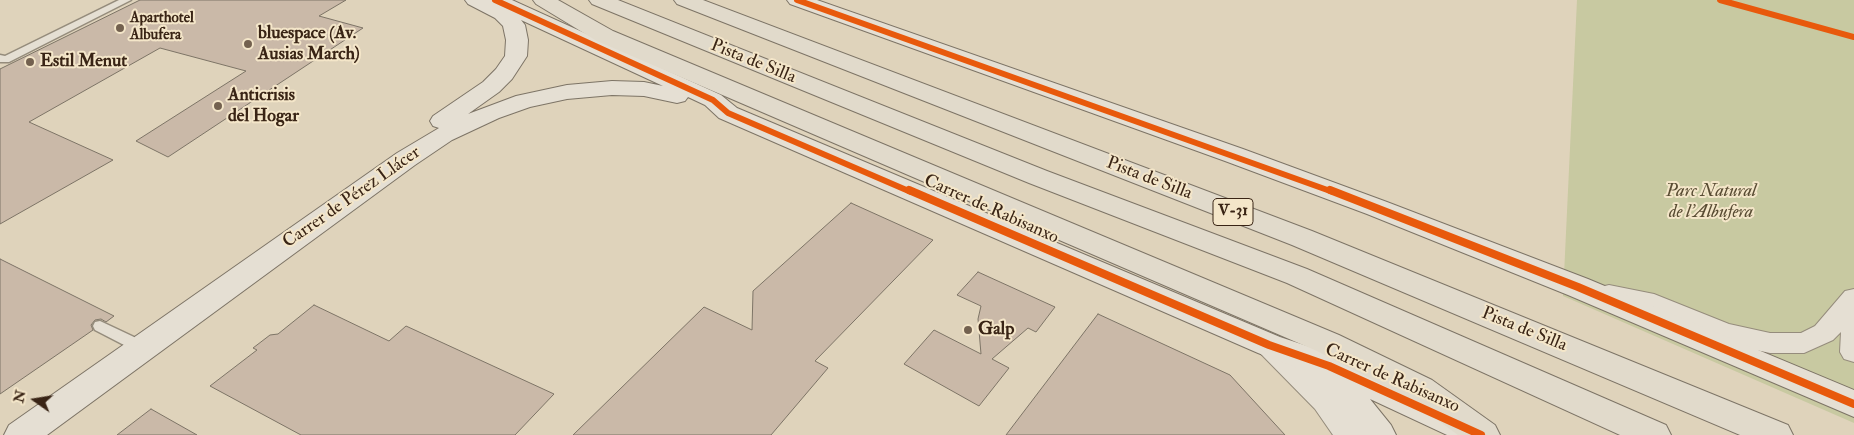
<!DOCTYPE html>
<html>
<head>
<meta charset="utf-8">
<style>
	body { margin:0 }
	#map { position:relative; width:1854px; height:435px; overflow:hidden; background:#dfd3bb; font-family:"IM FELL Double Pica",serif }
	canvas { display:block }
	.north { position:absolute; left:10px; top:375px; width:50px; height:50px; -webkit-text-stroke:4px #f4e6c9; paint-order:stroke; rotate:283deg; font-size:14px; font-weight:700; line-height:20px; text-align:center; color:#392415 }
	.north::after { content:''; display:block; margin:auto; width:18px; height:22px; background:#392415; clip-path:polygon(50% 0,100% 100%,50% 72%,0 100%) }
</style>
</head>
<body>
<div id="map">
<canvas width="1854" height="435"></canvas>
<div class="north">N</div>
</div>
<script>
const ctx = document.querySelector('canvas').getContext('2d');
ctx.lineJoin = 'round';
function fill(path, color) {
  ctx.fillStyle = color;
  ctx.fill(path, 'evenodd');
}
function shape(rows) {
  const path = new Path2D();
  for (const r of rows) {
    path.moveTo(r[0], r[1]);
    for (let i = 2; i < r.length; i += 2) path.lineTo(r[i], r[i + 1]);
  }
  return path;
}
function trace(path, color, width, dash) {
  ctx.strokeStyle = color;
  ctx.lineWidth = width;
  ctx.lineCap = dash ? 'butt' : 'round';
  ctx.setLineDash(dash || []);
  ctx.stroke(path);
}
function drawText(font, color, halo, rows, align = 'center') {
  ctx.font = font + ' "IM FELL Double Pica",serif';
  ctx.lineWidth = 4;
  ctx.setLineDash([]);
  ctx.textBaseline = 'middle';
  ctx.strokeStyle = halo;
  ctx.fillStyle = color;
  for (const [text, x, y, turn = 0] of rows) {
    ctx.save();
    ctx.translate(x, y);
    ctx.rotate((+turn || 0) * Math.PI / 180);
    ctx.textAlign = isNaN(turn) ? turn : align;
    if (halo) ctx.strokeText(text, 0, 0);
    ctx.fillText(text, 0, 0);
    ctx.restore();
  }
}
const green = shape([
	[1577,0,1854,0,1854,423,1563,296]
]);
const building = shape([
	[140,0,346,0,319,16,363,28,168,157,136,141,246,71,160,48,29,122,113,160,0,224,0,69,140,0],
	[851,203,933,240,815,361,828,368,771,435,573,435,704,307,752,330,753,291,851,203],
	[0,259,114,316,106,322,101,319,95,320,91,325,93,330,0,394,0,259],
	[978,272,1055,307,1036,332,1028,328,992,359,1009,368,979,406,904,364,934,330,981,354,978,319,981,306,957,295,978,272],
	[314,305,389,341,406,326,554,394,515,435,301,435,210,386,257,350,253,348,270,335,278,334,314,305],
	[1098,314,1230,375,1285,435,1006,435,1098,314],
	[151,409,197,435,117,435,151,409]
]);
const lane = shape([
	[119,0,131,0,9,62,0,62,0,55,5,56,119,0],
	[100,321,134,337,136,341,134,345,129,346,124,345,95,330,93,326,95,322,100,321]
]);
const street = shape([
	[1609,285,1654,294,1729,324,1770,333,1801,333,1815,326,1845,291,1854,289,1854,362,1844,359,1840,352,1841,332,1833,340,1804,353,1770,353,1724,343,1648,312,1600,301,1596,294,1600,287,1609,285],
	[1269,335,1279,338,1335,393,1364,435,1333,435,1315,409,1259,352,1255,345,1259,338,1269,335]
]);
const secondary = shape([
	[465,0,512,0,721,95,737,108,1280,337,1340,357,1493,425,1498,435,1447,435,1370,399,1391,425,1396,435,1359,435,1344,415,1322,396,1300,381,1295,372,1297,368,1258,353,719,118,705,105,688,97,685,101,677,103,644,96,612,95,567,99,530,107,499,118,452,140,415,165,47,435,4,435,9,425,397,153,439,128,433,126,430,121,433,116,483,82,496,69,505,56,506,40,503,26,495,18,468,4,465,0],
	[521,20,663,86,644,82,612,81,567,85,516,96,468,114,499,92,512,79,527,56,528,40,525,25,521,20],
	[787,0,817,0,1243,149,1387,202,1588,279,1854,390,1854,417,1568,295,1367,214,1225,161,790,4,787,0]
]);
const highway = shape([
	[533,0,558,0,613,31,1339,335,1432,380,1495,425,1500,435,1458,435,1408,398,1317,351,597,41,536,4,533,0],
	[589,0,618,0,1047,171,1307,269,1666,425,1671,435,1620,435,1287,283,1029,183,592,4,589,0],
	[674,0,703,0,1312,231,1788,425,1793,435,1740,435,1292,245,677,4,674,0]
]);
const cyclewayFar1 = shape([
	[495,0,713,100,728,113,911,192],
	[797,0,1333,192],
	[1720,0,1854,37]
]);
const cycleway = shape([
	[909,190,1269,345,1329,366,1481,435],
	[1330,190,1578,287,1854,404]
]);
const markers = [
	[120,28,5,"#73614f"],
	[248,44,5,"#73614f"],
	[30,62,5,"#73614f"],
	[218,106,5,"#73614f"],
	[968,330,5,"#73614f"]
];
const farPoinames = [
	["Aparthotel",130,19],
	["Albufera",130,36]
];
const shields = [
	[1233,212,40]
];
const shieldNames = [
	["V-31",1233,212]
];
const poiNames = [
	["bluespace (Av.",258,34],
	["Ausias March)",258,55],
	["Estil Menut",40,62],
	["Anticrisis",228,96],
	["del Hogar",228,117],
	["Galp",978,330]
];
const streetNames = [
	["Pista de Silla",753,62,22],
	["Pista de Silla",1149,179,21],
	["Carrer de Pérez Llácer",352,198,-35],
	["Carrer de Rabisanxo",991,210,24],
	["Pista de Silla",1524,330,22],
	["Carrer de Rabisanxo",1392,379,24]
];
const parkNames = [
	["Parc Natural",1711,192],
	["de l'Albufera",1711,213]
];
fill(green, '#c8c9a1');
fill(building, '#cab9a8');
trace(building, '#7d7466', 1);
trace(lane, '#958c7c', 3);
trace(street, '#958c7c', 2);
trace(secondary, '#7d7466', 2);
trace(highway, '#7d7466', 2);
fill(lane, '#e5dfd3');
fill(street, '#e5dfd3');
fill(secondary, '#e5dfd3');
fill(highway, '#e1dacb');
trace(cyclewayFar1, '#e8590c', 6);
trace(cycleway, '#e8590c', 8);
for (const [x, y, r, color] of markers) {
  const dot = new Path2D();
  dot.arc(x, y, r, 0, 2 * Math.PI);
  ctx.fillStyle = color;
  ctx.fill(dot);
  trace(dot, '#f4e6c9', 2);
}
drawText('bold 15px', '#392415', '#f4e6c9', farPoinames, 'left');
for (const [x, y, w] of shields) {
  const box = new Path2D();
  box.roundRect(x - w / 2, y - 13.5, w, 27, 4);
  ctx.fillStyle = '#f4e6c9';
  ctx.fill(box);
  trace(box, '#392415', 1);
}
drawText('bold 16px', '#392415', null, shieldNames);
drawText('bold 18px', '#392415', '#f4e6c9', poiNames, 'left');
drawText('18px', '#392415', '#f4e6c9', streetNames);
drawText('italic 18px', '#584b32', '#f4e6c9', parkNames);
</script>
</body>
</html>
